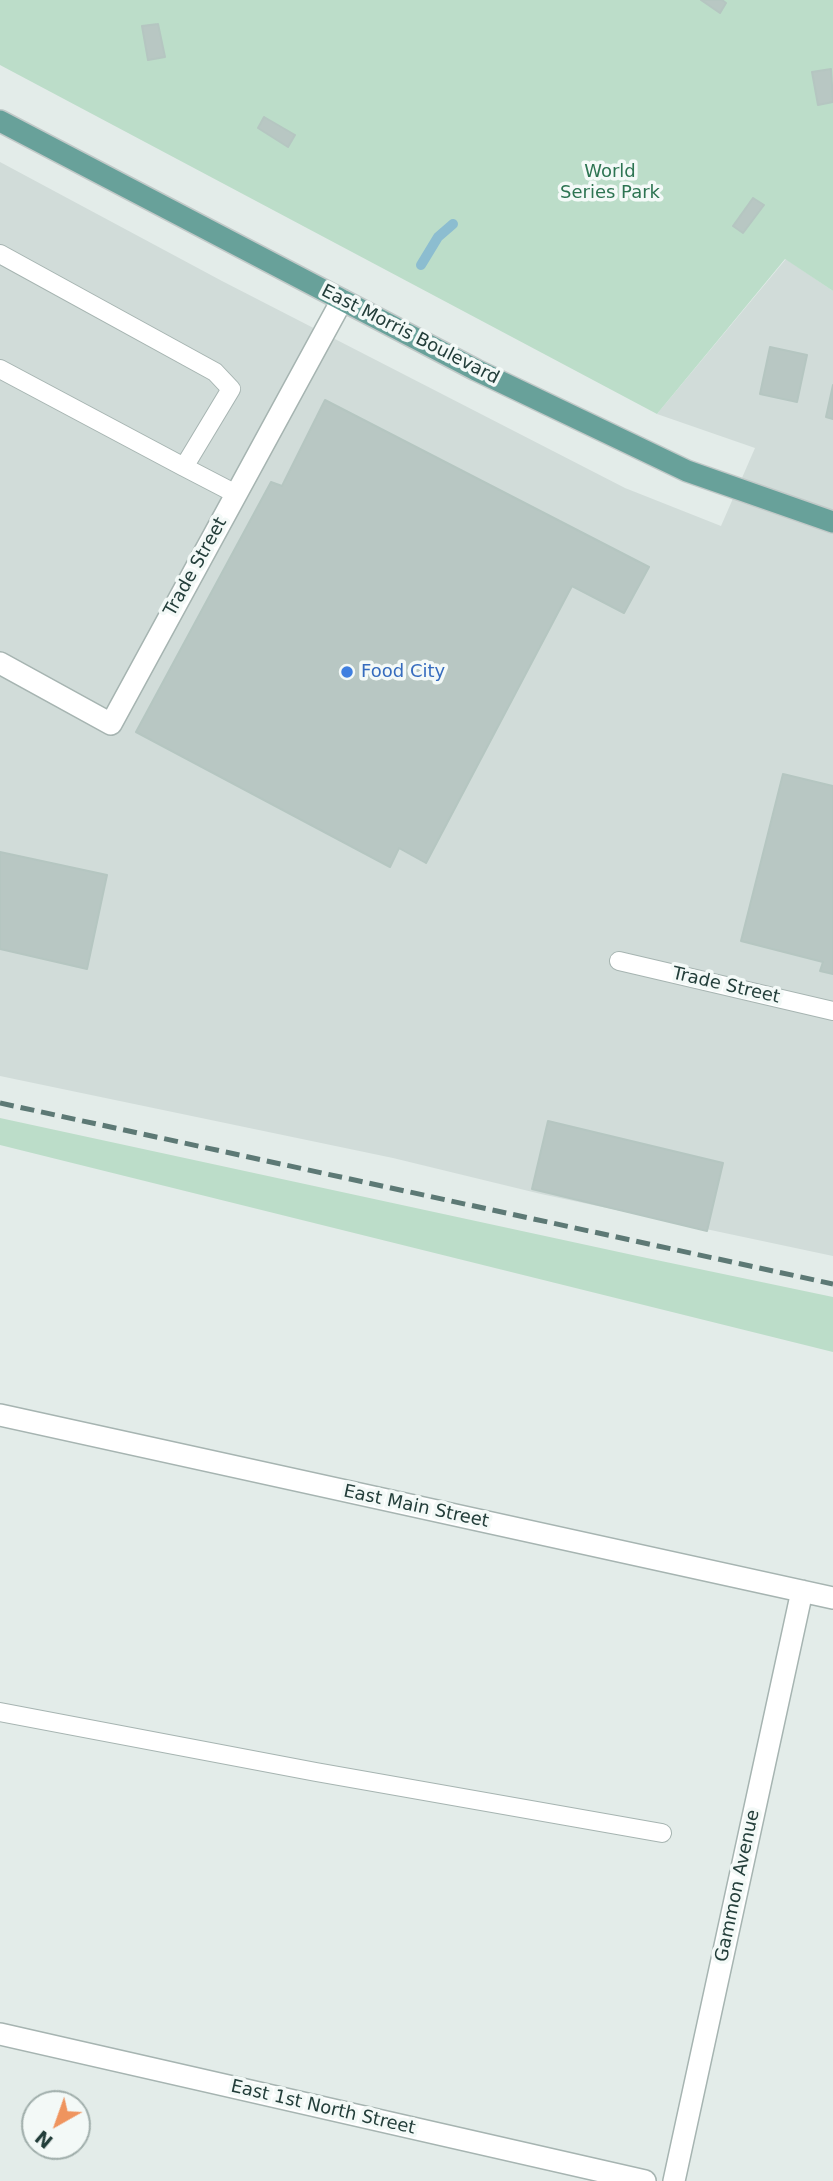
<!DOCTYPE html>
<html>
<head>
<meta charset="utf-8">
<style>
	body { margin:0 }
	#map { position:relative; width:833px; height:2181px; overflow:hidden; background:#e3ece9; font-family:"DejaVu Sans",sans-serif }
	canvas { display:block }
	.north { position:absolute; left:21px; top:2090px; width:70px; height:70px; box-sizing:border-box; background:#f3f9f7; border:2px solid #a0aeab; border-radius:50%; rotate:220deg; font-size:19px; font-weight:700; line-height:28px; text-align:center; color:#233e3a }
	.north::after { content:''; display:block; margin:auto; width:24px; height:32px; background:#ef945e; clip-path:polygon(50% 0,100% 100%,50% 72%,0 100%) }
</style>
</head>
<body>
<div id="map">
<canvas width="833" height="2181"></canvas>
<div class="north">N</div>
</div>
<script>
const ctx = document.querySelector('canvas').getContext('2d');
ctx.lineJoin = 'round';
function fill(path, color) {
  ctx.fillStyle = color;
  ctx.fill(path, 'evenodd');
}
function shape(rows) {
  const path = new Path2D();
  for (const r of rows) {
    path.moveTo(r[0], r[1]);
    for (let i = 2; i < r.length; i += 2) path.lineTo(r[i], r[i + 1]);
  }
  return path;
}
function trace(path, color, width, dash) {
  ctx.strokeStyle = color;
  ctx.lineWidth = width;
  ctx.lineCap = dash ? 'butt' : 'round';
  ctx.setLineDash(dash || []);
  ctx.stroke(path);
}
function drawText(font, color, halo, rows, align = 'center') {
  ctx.font = font + ' "DejaVu Sans",sans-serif';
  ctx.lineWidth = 7;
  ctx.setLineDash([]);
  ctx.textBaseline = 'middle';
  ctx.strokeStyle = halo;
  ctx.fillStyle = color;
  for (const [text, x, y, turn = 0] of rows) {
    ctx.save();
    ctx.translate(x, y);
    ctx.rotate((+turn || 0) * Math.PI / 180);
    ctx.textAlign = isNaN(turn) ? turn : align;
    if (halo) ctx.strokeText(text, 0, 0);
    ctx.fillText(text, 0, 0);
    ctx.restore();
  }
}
const built = shape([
	[0,162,222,281,625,488,721,526,755,448,657,414,786,259,833,291,833,1256,541,1194,393,1158,0,1076]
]);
const green = shape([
	[0,0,833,0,833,291,785,259,657,414,0,65],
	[0,1118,642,1257,833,1297,833,1352,0,1145]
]);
const stream = shape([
	[421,265,438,237,453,224]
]);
const building = shape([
	[701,0,722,0,726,3,720,13,701,0],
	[158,24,165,57,148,60,142,26,158,24],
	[831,69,833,102,818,105,812,72,831,69],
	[264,117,295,135,288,147,258,128,264,117],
	[753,198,764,205,743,233,733,226,753,198],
	[770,347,807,355,797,402,760,394,770,347],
	[833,385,833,419,826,417,833,385],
	[325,400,649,567,624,613,572,586,426,863,399,848,390,867,136,732,271,482,282,486,325,400],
	[783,774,833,786,833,974,820,971,823,962,741,941,783,774],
	[0,852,107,875,87,969,0,949,0,852],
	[548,1121,723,1163,707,1231,532,1189,548,1121]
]);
const service = shape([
	[0,254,215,372,231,389,184,467,236,494],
	[0,369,184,467],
	[619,961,833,1011],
	[0,1712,316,1772,662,1833]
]);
const minor = shape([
	[0,663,111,724,342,300],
	[0,1415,833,1598],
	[0,2034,645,2181],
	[674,2181,802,1591]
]);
const primary = shape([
	[0,121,476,370,687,471,833,522]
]);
const rail = shape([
	[0,1103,833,1284]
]);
const markers = [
	[347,672,7,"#3f7fe0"]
];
const parkNames = [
	["World",610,172],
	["Series Park",610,193]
];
const streetNames = [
	["East Morris Boulevard",410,335,27],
	["Trade Street",196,567,-61],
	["Trade Street",726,986,13],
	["East Main Street",416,1507,12],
	["Gammon Avenue",738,1886,-78],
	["East 1st North Street",323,2108,13]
];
const shopNames = [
	["Food City",361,672]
];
fill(built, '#d1dcd9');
fill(green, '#bcddc9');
trace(stream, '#8cbdd0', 10);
fill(building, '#b8c7c3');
trace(building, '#b5c6c1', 2);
trace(service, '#a6b4b1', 20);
trace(minor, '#a6b4b1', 24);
trace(primary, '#c1c9c8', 24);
trace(service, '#fff', 18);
trace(minor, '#fff', 21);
trace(primary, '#68a19a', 21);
trace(rail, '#5d7975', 5, [14, 7]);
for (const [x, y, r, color] of markers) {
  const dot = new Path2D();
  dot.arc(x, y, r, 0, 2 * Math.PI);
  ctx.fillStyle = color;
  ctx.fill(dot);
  trace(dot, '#f3f9f7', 2.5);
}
drawText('18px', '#2d7452', '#f3f9f7', parkNames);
drawText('18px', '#233e3a', '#f3f9f7', streetNames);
drawText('18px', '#366cbe', '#f3f9f7', shopNames, 'left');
</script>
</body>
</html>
